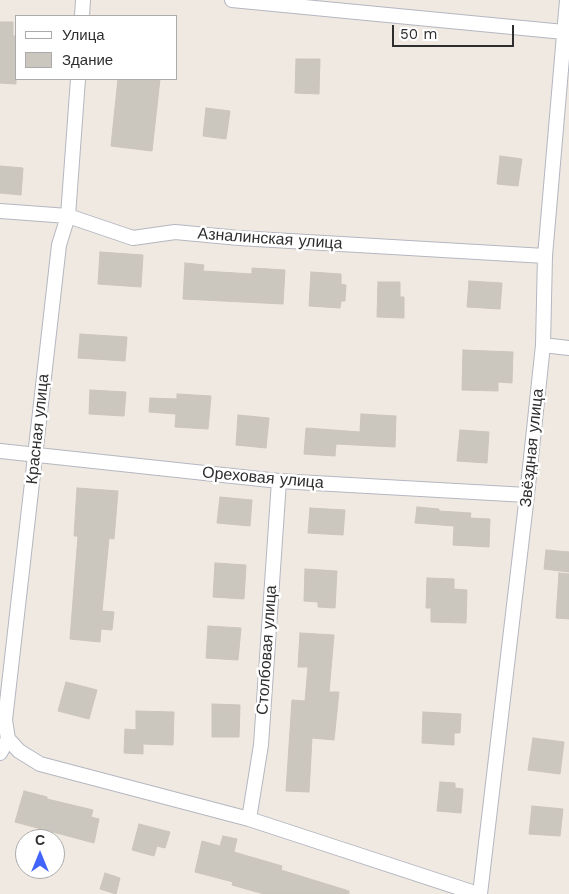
<!DOCTYPE html>
<html>
<head>
<meta charset="utf-8">
<style>
	body { margin:0 }
	#map { position:relative; width:569px; height:894px; overflow:hidden; background:#efe9e1; font-family:"Work Sans",sans-serif }
	canvas { display:block }
	.legend { position:absolute; left:15px; top:15px; width:162px; height:65px; box-sizing:border-box; background:#fff; border:1px solid #ababab; margin:0; padding:6px 9px; list-style:none; font-size:15px; color:#2e2e2e }
	.legend li { display:flex; align-items:center; gap:10px; height:25px }
	.legend b { width:25px; border:1px solid #ababab }
	.north { position:absolute; left:15px; top:829px; width:50px; height:50px; box-sizing:border-box; background:#fff; border:1px solid #ababab; border-radius:50%; rotate:0deg; font-size:14px; font-weight:700; line-height:20px; text-align:center; color:#2e2e2e }
	.north::after { content:''; display:block; margin:auto; width:18px; height:22px; background:#4264fb; clip-path:polygon(50% 0,100% 100%,50% 72%,0 100%) }
	.scale { position:absolute; left:392px; top:25px; width:122px; height:22px; box-sizing:border-box; border:2px solid #2e2e2e; border-top:0; padding-left:6px; font-size:15px; line-height:18px; white-space:nowrap; color:#2e2e2e; -webkit-text-stroke:4px #fff; paint-order:stroke }
</style>
</head>
<body>
<div id="map">
<canvas width="569" height="894"></canvas>
<ul class="legend">
<li><b style="height:6px;background:#fff"></b>Улица</li>
<li><b style="height:14px;background:#cbc7bf"></b>Здание</li>
</ul>
<div class="north">С</div>
<div class="scale">50 m</div>
</div>
<script>
const ctx = document.querySelector('canvas').getContext('2d');
ctx.lineJoin = 'round';
function fill(path, color) {
  ctx.fillStyle = color;
  ctx.fill(path, 'evenodd');
}
function shape(rows) {
  const path = new Path2D();
  for (const r of rows) {
    path.moveTo(r[0], r[1]);
    for (let i = 2; i < r.length; i += 2) path.lineTo(r[i], r[i + 1]);
  }
  return path;
}
function trace(path, color, width, dash) {
  ctx.strokeStyle = color;
  ctx.lineWidth = width;
  ctx.lineCap = dash ? 'butt' : 'round';
  ctx.setLineDash(dash || []);
  ctx.stroke(path);
}
function drawText(font, color, halo, rows, align = 'center') {
  ctx.font = font + ' "Work Sans",sans-serif';
  ctx.lineWidth = 5;
  ctx.setLineDash([]);
  ctx.textBaseline = 'middle';
  ctx.strokeStyle = halo;
  ctx.fillStyle = color;
  for (const [text, x, y, turn = 0] of rows) {
    ctx.save();
    ctx.translate(x, y);
    ctx.rotate((+turn || 0) * Math.PI / 180);
    ctx.textAlign = isNaN(turn) ? turn : align;
    if (halo) ctx.strokeText(text, 0, 0);
    ctx.fillText(text, 0, 0);
    ctx.restore();
  }
}
const building = shape([
	[0,22,13,22,13,36,16,36,16,84,0,83,0,22],
	[296,59,320,59,319,94,295,93,296,59],
	[118,79,160,79,152,151,111,146,118,79],
	[206,108,230,111,226,139,203,136,206,108],
	[500,156,522,159,518,186,497,184,500,156],
	[0,166,23,168,21,195,0,193,0,166],
	[100,252,143,255,141,287,98,284,100,252],
	[185,263,204,265,203,271,252,274,252,268,285,270,283,304,183,299,185,263],
	[311,272,341,274,341,284,346,285,345,301,341,301,340,308,309,306,311,272],
	[469,281,502,283,500,309,467,307,469,281],
	[378,282,400,282,400,297,404,297,404,318,377,317,378,282],
	[80,334,127,337,125,361,78,358,80,334],
	[463,350,513,352,512,383,498,382,498,391,462,390,463,350],
	[90,390,126,392,124,416,89,414,90,390],
	[177,394,211,396,208,429,175,427,176,414,149,412,150,398,177,399,177,394],
	[361,414,396,416,395,447,336,444,335,456,304,454,306,428,360,432,361,414],
	[238,415,269,418,266,448,236,445,238,415],
	[460,430,489,432,487,463,457,461,460,430],
	[77,488,118,491,114,539,109,538,102,611,114,612,112,630,101,629,100,642,70,639,78,536,74,536,77,488],
	[220,497,252,500,250,526,217,523,220,497],
	[417,507,439,509,439,511,471,513,470,518,490,519,489,547,453,545,454,526,415,523,417,507],
	[310,508,345,510,343,535,308,533,310,508],
	[546,550,569,552,569,572,544,569,546,550],
	[215,563,246,565,244,599,213,597,215,563],
	[305,569,337,571,335,608,318,607,318,602,304,601,305,569],
	[559,573,569,574,569,619,556,618,559,573],
	[427,578,454,579,454,589,467,590,466,623,431,622,431,608,426,608,427,578],
	[208,626,241,628,238,660,206,658,208,626],
	[300,633,334,635,329,692,339,692,334,740,312,738,309,792,286,791,292,700,305,701,308,667,298,667,300,633],
	[66,682,97,690,89,719,58,711,66,682],
	[212,704,240,705,239,737,212,737,212,704],
	[136,711,174,712,173,745,143,744,143,754,124,753,125,729,136,730,136,711],
	[423,712,461,714,460,733,454,733,454,745,422,743,423,712],
	[533,738,564,742,560,774,528,770,533,738],
	[440,782,455,783,455,788,463,789,461,813,437,811,440,782],
	[24,791,47,797,47,799,93,810,91,817,99,819,94,843,15,822,24,791],
	[532,806,563,809,560,836,529,834,532,806],
	[139,824,170,832,165,848,157,846,154,856,132,850,139,824],
	[223,836,237,839,234,852,282,866,281,870,349,891,349,894,264,894,232,885,233,882,195,872,202,841,220,846,223,836],
	[105,873,120,878,116,894,100,889,105,873]
]);
const street = shape([
	[232,0,564,32],
	[82,16,83,0],
	[78,79,68,216,59,245,5,720,8,739,19,751,40,764,249,819,478,894],
	[0,211,68,216,133,238,175,232,239,238,545,256],
	[543,345,569,348],
	[0,451,279,481,527,495],
	[0,753,8,739],
	[249,819,261,745,279,481],
	[480,894,527,495,543,345,545,256,567,0]
]);
const streetNames = [
	["Азналинская улица",270,239,4],
	["Красная улица",38,429,-84],
	["Звёздная улица",532,448,-84],
	["Ореховая улица",263,478,5],
	["Столбовая улица",267,650,-86]
];
fill(building, '#cbc7bf');
trace(building, '#cbc5ba', 1);
trace(street, '#b4b7c1', 16);
trace(street, '#fff', 14);
drawText('16px', '#2e2e2e', '#fff', streetNames);
</script>
</body>
</html>
